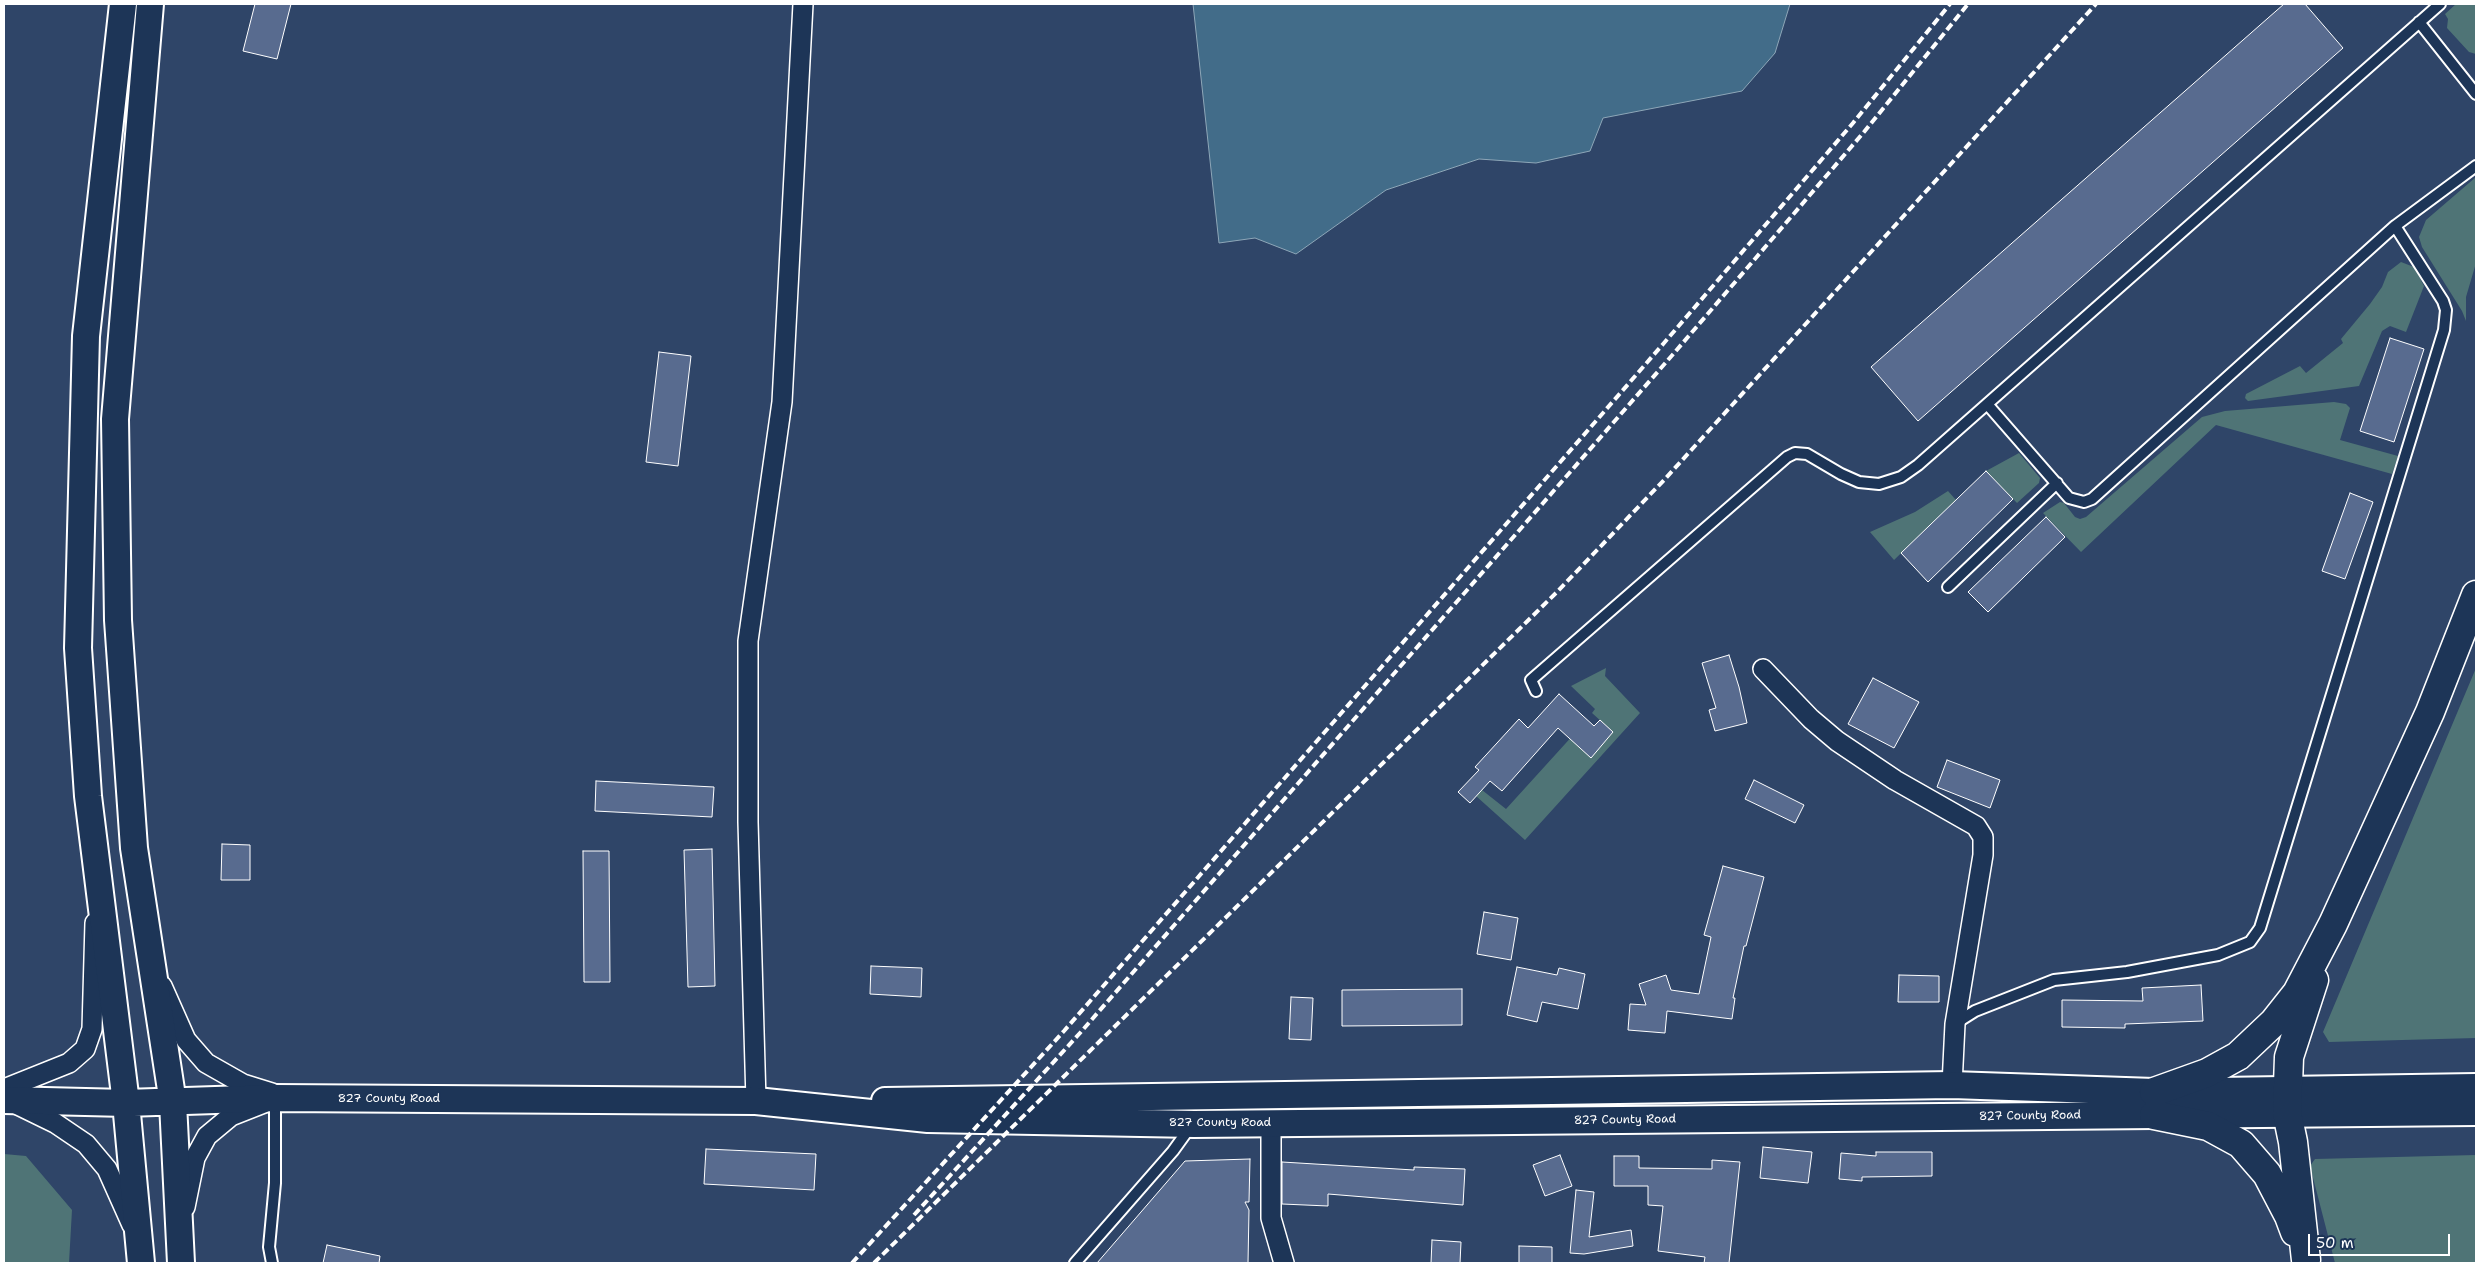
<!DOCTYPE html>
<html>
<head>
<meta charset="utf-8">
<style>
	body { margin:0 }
	#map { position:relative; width:2480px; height:1267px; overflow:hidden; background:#2f4568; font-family:"Shantell Sans",sans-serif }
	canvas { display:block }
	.frame { position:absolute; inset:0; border:5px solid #fff; pointer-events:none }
	.scale { position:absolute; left:2308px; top:1234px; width:142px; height:22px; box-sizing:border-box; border:2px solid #fff; border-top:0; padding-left:6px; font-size:15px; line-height:18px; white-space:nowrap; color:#fff; -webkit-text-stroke:4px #1d3557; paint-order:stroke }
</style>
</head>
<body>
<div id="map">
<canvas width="2480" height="1267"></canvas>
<div class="frame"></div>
<div class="scale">50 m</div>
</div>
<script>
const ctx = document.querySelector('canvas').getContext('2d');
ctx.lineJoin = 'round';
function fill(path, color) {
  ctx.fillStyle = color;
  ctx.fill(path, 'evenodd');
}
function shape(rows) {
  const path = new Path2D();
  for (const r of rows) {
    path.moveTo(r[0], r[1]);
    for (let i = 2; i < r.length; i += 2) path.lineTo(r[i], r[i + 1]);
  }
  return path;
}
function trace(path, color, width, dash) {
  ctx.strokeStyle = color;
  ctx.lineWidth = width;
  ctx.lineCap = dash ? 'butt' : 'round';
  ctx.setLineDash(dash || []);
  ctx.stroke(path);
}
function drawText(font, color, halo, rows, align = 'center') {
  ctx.font = font + ' "Shantell Sans",sans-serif';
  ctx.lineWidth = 4;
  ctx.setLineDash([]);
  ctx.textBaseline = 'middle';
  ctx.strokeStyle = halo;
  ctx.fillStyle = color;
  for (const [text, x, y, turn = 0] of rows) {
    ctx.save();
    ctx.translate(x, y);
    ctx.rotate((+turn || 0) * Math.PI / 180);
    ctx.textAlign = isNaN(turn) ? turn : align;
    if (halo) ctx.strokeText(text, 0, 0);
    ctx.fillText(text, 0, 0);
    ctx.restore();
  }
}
const green = shape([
	[2456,4,2476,4,2476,54,2469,52,2447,28,2448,19,2445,14],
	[2476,177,2476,263,2466,297,2466,321,2462,311,2422,247,2419,237,2426,220],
	[2401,262,2414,267,2424,286,2406,332,2390,326,2382,331,2359,386,2248,401,2245,398,2246,394,2300,366,2306,373,2343,343,2341,339,2370,304,2382,287,2388,272],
	[2334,402,2346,404,2350,408,2340,440,2398,456,2392,474,2216,425,2081,552,2043,513,2060,502,2064,503,2075,517,2080,519,2086,517,2202,417,2225,411],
	[2019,453,2040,478,2039,483,2017,503,1986,471],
	[1948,491,1956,500,1894,560,1870,532,1915,512],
	[1606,668,1605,676,1640,713,1525,840,1476,796,1482,790,1506,809,1585,722,1577,745,1591,757,1613,732,1592,713,1595,709,1571,686],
	[2476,668,2476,1038,2329,1042,2323,1032],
	[4,1154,26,1156,72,1210,69,1263,4,1263],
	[2476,1155,2476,1263,2335,1263,2310,1166,2315,1159]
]);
const water = shape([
	[1193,4,1790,4,1775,53,1742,91,1603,118,1590,151,1536,163,1479,159,1386,190,1296,254,1255,238,1219,243,1193,4]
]);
const building = shape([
	[255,4,291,4,277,59,243,51,255,4],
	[2284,4,2305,4,2343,48,1918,421,1871,367,2284,4],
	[2390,338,2424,349,2394,442,2360,431,2390,338],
	[659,352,691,356,678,466,646,462,659,352],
	[1986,471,2013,499,1928,582,1901,553,1986,471],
	[2350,493,2373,502,2345,579,2322,571,2350,493],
	[2046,517,2065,537,1988,612,1968,592,2046,517],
	[1729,655,1739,687,1747,723,1715,731,1709,710,1716,708,1702,663,1729,655],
	[1873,678,1919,702,1894,748,1848,724,1873,678],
	[1559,694,1594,726,1600,720,1613,732,1591,758,1558,728,1502,791,1490,781,1470,803,1458,792,1479,770,1475,767,1519,719,1528,728,1559,694],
	[1947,760,2000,780,1990,808,1937,787,1947,760],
	[1754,780,1804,805,1795,823,1745,799,1754,780],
	[596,781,714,787,712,817,595,811,596,781],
	[222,844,250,845,250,880,221,880,222,844],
	[712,849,715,986,688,987,684,850,712,849],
	[583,851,609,851,610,982,584,982,583,851],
	[1723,866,1764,877,1746,946,1744,946,1733,998,1735,998,1732,1019,1667,1011,1665,1033,1628,1030,1630,1004,1646,1005,1639,984,1666,975,1671,990,1699,994,1711,937,1704,935,1723,866],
	[1484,912,1518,918,1511,960,1477,954,1484,912],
	[871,966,922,968,921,997,870,994,871,966],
	[1517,967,1557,975,1559,968,1585,974,1578,1009,1542,1002,1537,1022,1507,1015,1517,967],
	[1899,975,1939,976,1939,1002,1898,1002,1899,975],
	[2201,985,2203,1021,2125,1024,2125,1028,2062,1027,2062,1000,2143,1001,2142,988,2201,985],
	[1462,989,1462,1025,1342,1026,1342,990,1462,989],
	[1291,997,1313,998,1311,1040,1289,1039,1291,997],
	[1763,1147,1812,1152,1808,1183,1760,1178,1763,1147],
	[706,1149,816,1154,814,1190,704,1184,706,1149],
	[1876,1152,1932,1152,1932,1176,1862,1177,1862,1181,1839,1179,1841,1153,1876,1156,1876,1152],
	[1560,1155,1572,1186,1545,1196,1533,1165,1560,1155],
	[1614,1156,1639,1156,1639,1168,1712,1169,1712,1160,1740,1162,1729,1263,1704,1263,1705,1257,1658,1251,1663,1206,1648,1205,1648,1186,1614,1186,1614,1156],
	[1250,1159,1249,1202,1245,1202,1249,1210,1248,1263,1097,1263,1185,1161,1250,1159],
	[1282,1162,1414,1170,1414,1167,1465,1169,1463,1205,1328,1194,1328,1206,1282,1204,1282,1162],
	[1576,1190,1594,1192,1589,1237,1631,1230,1633,1246,1584,1254,1570,1253,1576,1190],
	[1432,1240,1461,1242,1460,1263,1431,1263,1432,1240],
	[327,1245,380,1256,379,1263,323,1263,327,1245],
	[1519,1246,1552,1247,1552,1263,1519,1263,1519,1246]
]);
const service = shape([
	[2419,22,2476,94],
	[1987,404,2069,498,2084,502,2092,499,2395,226,2476,166],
	[1948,587,2057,483],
	[1536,691,1531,680,1787,457,1795,453,1807,454,1841,474,1859,482,1879,484,1901,477,1918,465,2440,4],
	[1956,1023,1975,1011,2054,980,2127,972,2218,955,2250,942,2260,928,2444,330,2446,310,2443,301,2395,226],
	[272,1263,269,1247,275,1183,275,1099],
	[1075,1263,1173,1151,1191,1126]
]);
const minor = shape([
	[1763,669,1811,719,1837,741,1895,780,1976,826,1983,837,1983,855,1955,1024,1952,1085],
	[162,986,186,1040,206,1063,243,1084,272,1093],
	[4,1089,69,1063,85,1049,92,1029,95,923],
	[756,1101,748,822,748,641,782,402,803,4],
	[14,1103,55,1123,86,1144,107,1169,132,1225],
	[1271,1123,1271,1218,1284,1263],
	[185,1207,195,1158,207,1136,231,1116,264,1103]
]);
const secondary = shape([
	[123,4,86,336,78,648,88,796,126,1103,141,1263],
	[150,4,115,419,118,620,134,848,173,1103,181,1263],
	[4,1100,126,1103,275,1098,756,1101,928,1119,1194,1124,2476,1112],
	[885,1101,1952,1085,2154,1092,2476,1087]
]);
const motorway = shape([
	[2154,1092,2207,1073,2238,1056,2274,1022,2297,993,2333,924,2430,712,2476,595],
	[2154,1115,2208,1126,2241,1144,2267,1174,2289,1216,2295,1232],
	[2306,1260,2293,1142,2287,1113,2289,1057,2314,980]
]);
const rail = shape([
	[914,1215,1080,1033,1675,352,1864,132,1968,4],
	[852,1263,1064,1031,1664,343,1853,123,1950,4],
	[874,1263,1557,592,1665,479,2096,4]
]);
const streetNames = [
	["827 County Road",389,1099],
	["827 County Road",2030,1116,-1],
	["827 County Road",1625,1120,-1],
	["827 County Road",1220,1123]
];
fill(green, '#4f7476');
fill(water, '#426c89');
trace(water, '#8ea7b8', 1);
fill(building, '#586b8f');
trace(building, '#fff', 1);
trace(service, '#fff', 14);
trace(minor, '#fff', 22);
trace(secondary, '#fff', 30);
trace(motorway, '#fff', 31);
trace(service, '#1d3557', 10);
trace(minor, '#1d3557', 19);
trace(secondary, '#1d3557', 26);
trace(motorway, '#1d3557', 28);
trace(rail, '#fff', 4, [8, 4]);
drawText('12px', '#fff', '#1d3557', streetNames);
</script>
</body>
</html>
